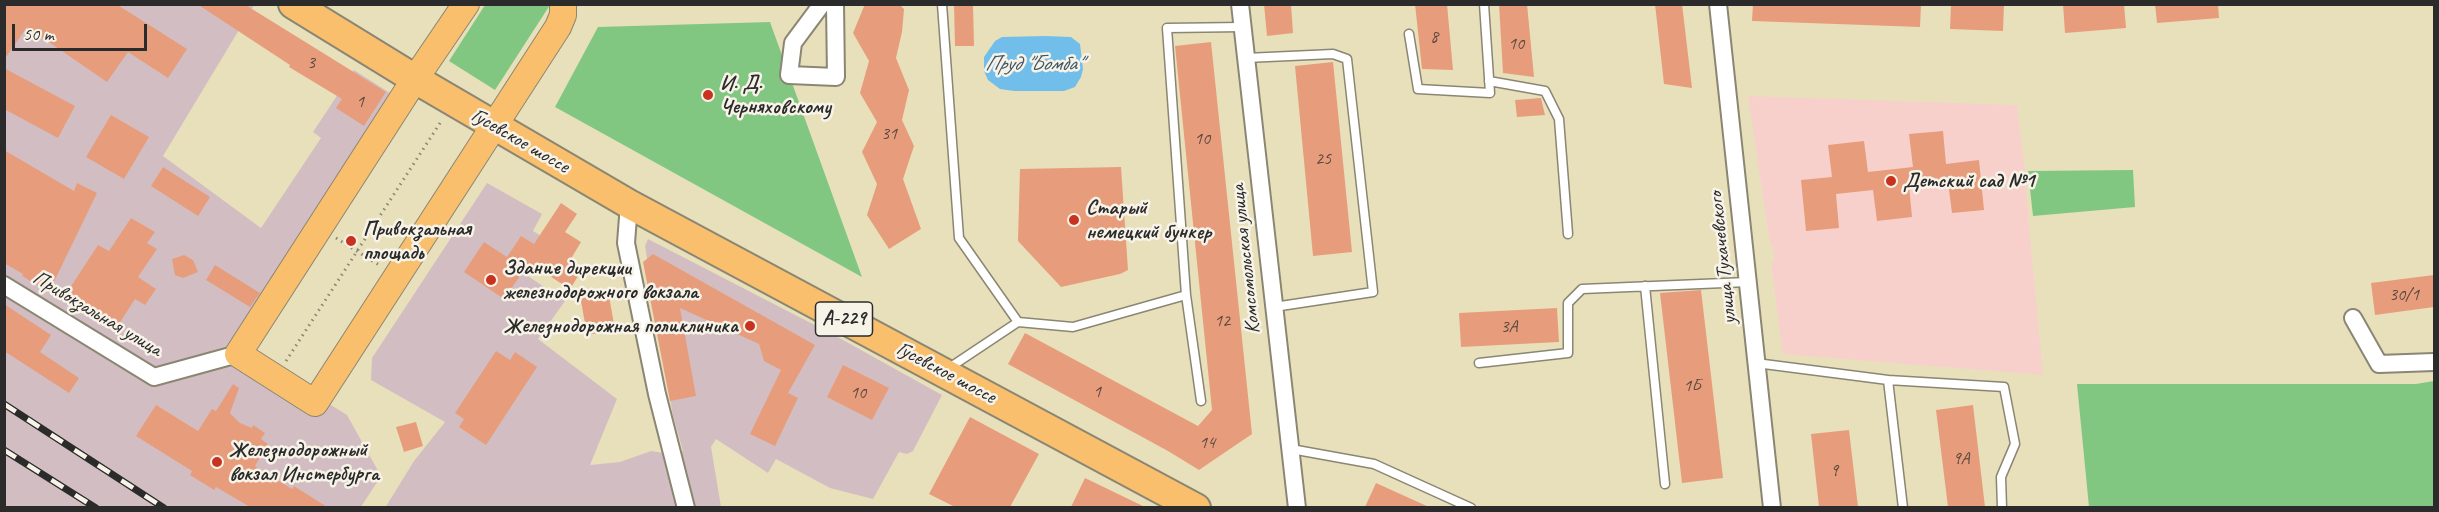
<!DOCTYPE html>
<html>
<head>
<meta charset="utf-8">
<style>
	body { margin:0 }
	#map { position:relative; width:2439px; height:512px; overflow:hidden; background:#e8e0bb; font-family:Caveat,sans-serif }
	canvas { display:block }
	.frame { position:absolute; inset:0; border:6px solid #2b2b2b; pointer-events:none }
	.scale { position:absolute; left:12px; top:24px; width:135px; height:27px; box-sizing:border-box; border:3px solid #2b2b2b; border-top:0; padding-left:8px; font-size:18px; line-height:21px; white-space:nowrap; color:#2b2b2b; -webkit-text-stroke:4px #f7f3e8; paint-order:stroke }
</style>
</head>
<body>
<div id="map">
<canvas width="2439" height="512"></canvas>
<div class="frame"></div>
<div class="scale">50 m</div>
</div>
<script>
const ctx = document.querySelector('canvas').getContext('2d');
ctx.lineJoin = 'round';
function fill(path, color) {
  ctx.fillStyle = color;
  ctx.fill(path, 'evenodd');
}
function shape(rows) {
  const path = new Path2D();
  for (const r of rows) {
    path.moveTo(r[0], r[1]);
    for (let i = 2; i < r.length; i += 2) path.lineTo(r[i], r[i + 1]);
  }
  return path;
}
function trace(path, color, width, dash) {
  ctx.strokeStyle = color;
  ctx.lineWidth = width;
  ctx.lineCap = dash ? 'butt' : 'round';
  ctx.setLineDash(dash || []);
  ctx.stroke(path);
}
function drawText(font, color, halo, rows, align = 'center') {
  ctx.font = font + ' Caveat,sans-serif';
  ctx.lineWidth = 5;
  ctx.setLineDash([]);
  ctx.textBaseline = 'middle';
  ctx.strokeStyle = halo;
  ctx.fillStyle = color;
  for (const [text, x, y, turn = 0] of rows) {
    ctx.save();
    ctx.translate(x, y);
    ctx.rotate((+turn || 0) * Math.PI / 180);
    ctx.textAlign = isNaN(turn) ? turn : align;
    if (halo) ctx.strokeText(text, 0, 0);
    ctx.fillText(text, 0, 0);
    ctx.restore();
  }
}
const built = shape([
	[1748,96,2017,105,2025,171,2029,227,2043,375,1783,354,1771,263,1774,260,1773,246,1770,244]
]);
const industrial = shape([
	[4,5,254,5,163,156,261,228,321,138,313,132,354,70,390,93,283,268,241,349,347,415,381,476,361,507,5,507],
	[487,183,542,214,533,231,548,240,525,274,565,301,538,339,617,399,590,465,620,462,651,451,670,454,683,451,673,416,645,246,648,239,834,335,942,395,913,451,907,454,899,452,873,499,830,488,776,459,768,473,716,439,711,447,721,507,385,508,414,461,445,422,371,380,372,358]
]);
const green = shape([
	[485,5,550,5,495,90,449,61],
	[770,22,862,277,555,107,598,27],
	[2133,170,2135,207,2033,216,2028,171],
	[2434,381,2434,507,2089,507,2077,384,2416,384]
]);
const water = shape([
	[1045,36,1071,37,1080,44,1083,69,1081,77,1075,87,1064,91,1014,91,1000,89,988,80,984,71,984,57,995,41,1002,37]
]);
const building = shape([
	[4,4,116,4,187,49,168,78,128,52,107,82,27,27,4,60],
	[197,4,244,4,386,92,364,126,336,108,342,99,289,67,290,65],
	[865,4,899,4,904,9,902,32,896,58,909,90,902,120,914,146,903,179,921,229,889,249,867,215,877,184,862,152,877,122,860,93,869,61,853,33],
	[954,4,973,4,974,46,955,46],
	[1264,4,1291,4,1293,33,1267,36],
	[1415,4,1447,4,1453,70,1422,69],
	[1499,4,1527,4,1534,77,1503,73],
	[1655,4,1682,4,1692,88,1664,84],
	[1753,4,1921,4,1920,27,1752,21],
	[1951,4,2004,4,2003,31,1950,29],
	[2063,4,2124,4,2126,28,2065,33],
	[2155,4,2218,4,2219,18,2157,23],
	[1211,42,1252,434,1199,470,1168,451,1008,364,1025,333,1198,426,1212,410,1175,46],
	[1333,62,1352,252,1313,256,1295,66],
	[4,68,75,106,58,138,4,109],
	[1541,98,1545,115,1517,117,1515,100],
	[111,115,149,137,124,179,86,157],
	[1943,131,1946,164,1979,160,1984,210,1952,213,1948,182,1909,186,1912,217,1877,221,1873,190,1836,194,1839,228,1806,231,1801,180,1832,177,1828,145,1864,141,1868,172,1913,167,1909,134],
	[4,150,74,191,77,183,97,193,49,292,22,276,23,274,4,263],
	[163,167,210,197,198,216,151,186],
	[1121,167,1128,270,1120,274,1061,287,1018,241,1020,169],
	[561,203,577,214,565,232,581,242,569,262,582,270,570,289,529,263,504,299,464,272,484,242,507,257,521,236,534,244],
	[131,218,155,232,147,243,157,249,138,277,156,289,145,305,135,299,117,327,66,294,98,245,109,251],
	[653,254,815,345,788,393,798,398,775,446,750,434,781,370,764,361,759,344,680,308,696,396,670,401,643,262],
	[184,255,193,260,198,272,183,278,175,275,172,259],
	[215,265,260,293,250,307,206,280],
	[2434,275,2434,307,2375,315,2371,283],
	[608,290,615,330,587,335,580,295],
	[1701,290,1723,478,1682,483,1660,293],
	[4,304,51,335,40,352,79,378,69,393,4,351],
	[1557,308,1559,342,1461,347,1459,313],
	[496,351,510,360,515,352,537,367,486,445,459,427,464,419,455,413],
	[843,365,889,388,872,420,827,397],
	[233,384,239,388,230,413,240,423,252,428,253,425,265,433,261,439,268,444,255,466,292,489,294,486,327,507,250,507,216,487,214,490,190,475,192,471,136,436,156,405,198,431,212,409,216,411],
	[1973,405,1985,507,1948,507,1936,410],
	[970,417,1039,454,1010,507,955,507,929,494],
	[416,422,423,446,404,452,396,427],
	[1849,430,1858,507,1819,507,1811,434],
	[1085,478,1145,507,1071,507],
	[1376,483,1429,507,1365,507]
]);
const path = shape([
	[336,238,379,265],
	[286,361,442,120]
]);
const lane = shape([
	[942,4,959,238,1018,322,949,368],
	[1409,34,1418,89,1490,93,1484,4],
	[1246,58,1333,54,1347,59,1373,292,1274,307],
	[1489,81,1545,91,1559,119,1568,234],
	[1645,286,1665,484],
	[1018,322,1073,327,1186,295],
	[1479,363,1568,353,1568,303,1582,289,1748,282],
	[1756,363,1888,380,1903,508],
	[1888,380,2004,387,2015,444,2001,477,2002,508],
	[1201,401,1186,295,1167,28,1243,27],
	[1291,449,1374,464,1471,508]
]);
const street = shape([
	[822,4,793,43,789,75,836,77,835,4],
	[1240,4,1297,508],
	[1718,4,1772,508],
	[629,204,626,243,657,394,686,508],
	[4,285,154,377,238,354],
	[2353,318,2379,364,2434,362]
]);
const primary = shape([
	[466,4,415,79,238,354,315,403,558,27,563,15,563,4]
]);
const highway = shape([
	[293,4,415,79,629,204,1196,508]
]);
const rail = shape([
	[4,404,164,508],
	[4,450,96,508]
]);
const markers = [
	[708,95,6,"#c8321e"],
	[1891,181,6,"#c8321e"],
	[1074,220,6,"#c8321e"],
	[351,241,6,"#c8321e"],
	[491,280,6,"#c8321e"],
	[750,326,6,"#c8321e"],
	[217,462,6,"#c8321e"]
];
const numberNames = [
	["8",1434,37],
	["10",1516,44],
	["3",311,63],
	["1",360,102],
	["31",889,134],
	["10",1202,139],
	["25",1323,159],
	["30/1",2404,295],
	["12",1222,321],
	["3А",1509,327],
	["1Б",1692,386],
	["1",1097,392],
	["10",858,393],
	["14",1207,443],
	["9А",1961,459],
	["9",1834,471]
];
const shields = [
	[844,319,57]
];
const shieldNames = [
	["А-229",844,319]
];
const poiNames = [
	["И. Д.",720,83],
	["Черняховскому",720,107],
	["Детский сад №1",1903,181],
	["Старый",1086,208],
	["немецкий бункер",1086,232],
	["Привокзальная",363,229],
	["площадь",363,253],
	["Здание дирекции",503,268],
	["железнодорожного вокзала",503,292],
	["Железнодорожная поликлиника",738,326,"right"],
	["Железнодорожный",229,450],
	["вокзал Инстербурга",229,474]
];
const streetNames = [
	["Гусевское шоссе",520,141,30],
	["улица Тухачевского",1723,258,-96],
	["Комсомольская улица",1246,259,-96],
	["Привокзальная улица",97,314,31],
	["Гусевское шоссе",946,373,28]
];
const waterNames = [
	["Пруд \"Бомба\"",1033,64]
];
fill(built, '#f7d0cb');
fill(industrial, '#d2bec2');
fill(green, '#81c782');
fill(water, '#71beeb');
fill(building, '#e79d7c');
trace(lane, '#8a8673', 11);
trace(street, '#8a8673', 20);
trace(primary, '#8a8673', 28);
trace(highway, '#8a8673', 32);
trace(path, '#8a8673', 3, [1.5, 4.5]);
trace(lane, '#fff', 8);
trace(street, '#fff', 16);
trace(primary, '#f9bf6d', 26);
trace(highway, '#f9bf6d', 28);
trace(rail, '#2b2b2b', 7);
trace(rail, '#f7f3e8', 4.5, [14]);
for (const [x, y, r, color] of markers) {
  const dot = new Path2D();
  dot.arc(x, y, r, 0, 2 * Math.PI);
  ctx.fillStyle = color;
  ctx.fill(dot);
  trace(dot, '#f7f3e8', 2);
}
drawText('18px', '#5a483f', null, numberNames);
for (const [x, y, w] of shields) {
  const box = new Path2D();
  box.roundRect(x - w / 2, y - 17, w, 34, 4.5);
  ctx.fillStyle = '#f7f3e8';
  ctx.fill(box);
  trace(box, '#2b2b2b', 1.5);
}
drawText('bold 20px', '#2b2b2b', null, shieldNames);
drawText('bold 21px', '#2b2b2b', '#f7f3e8', poiNames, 'left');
drawText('21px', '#2b2b2b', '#f7f3e8', streetNames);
drawText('italic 22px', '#405765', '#f7f3e8', waterNames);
</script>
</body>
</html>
